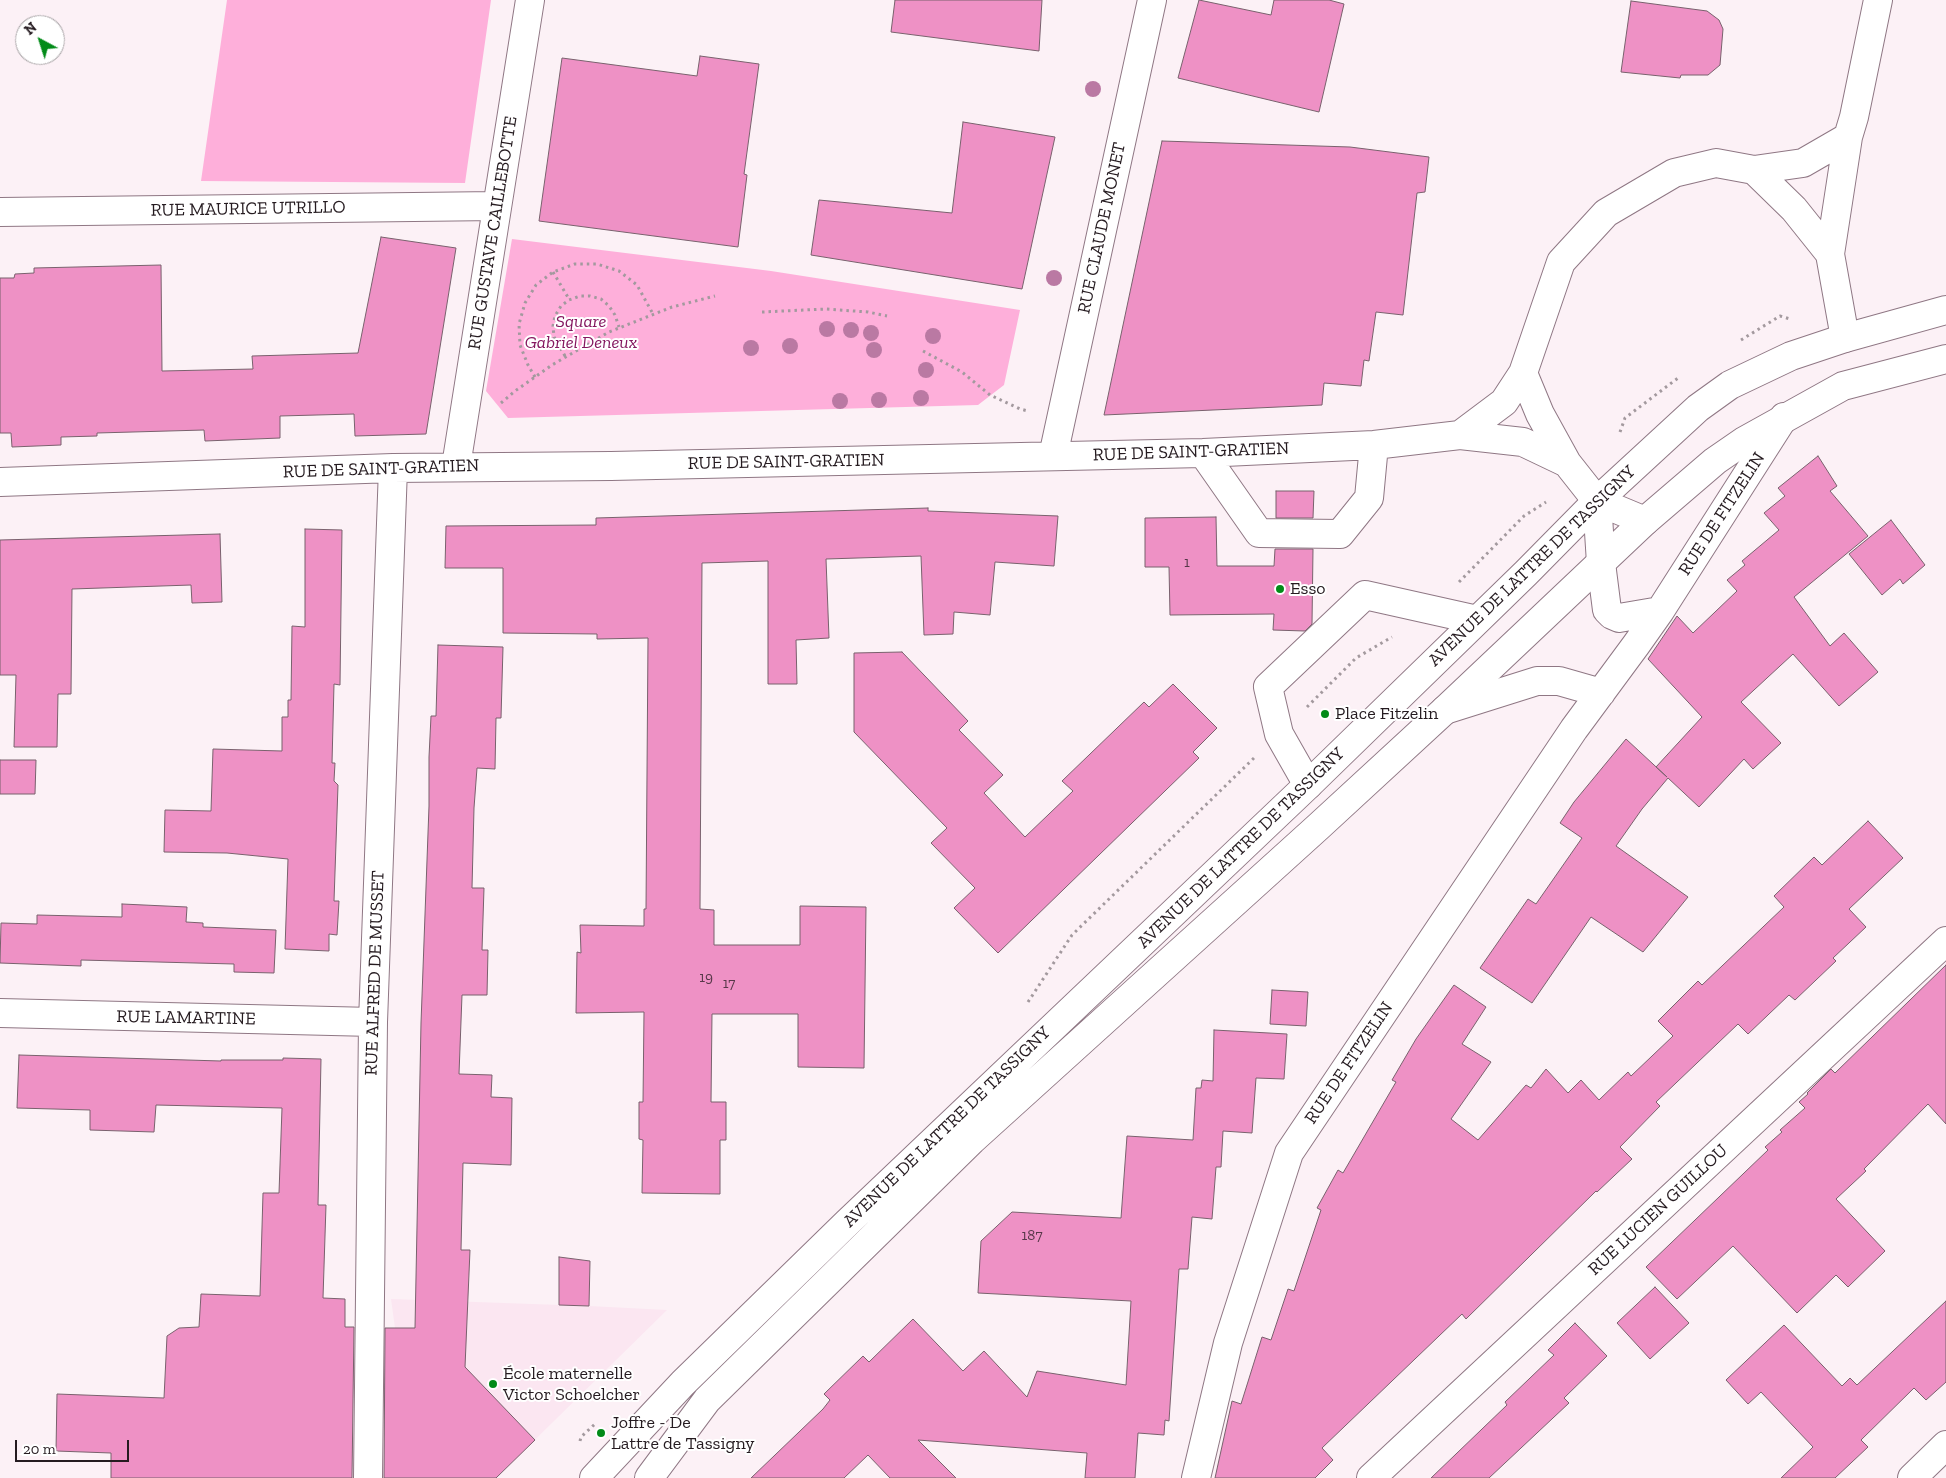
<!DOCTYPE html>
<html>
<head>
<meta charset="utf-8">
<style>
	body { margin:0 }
	#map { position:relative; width:1946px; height:1478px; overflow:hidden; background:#fcf1f6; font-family:"Zilla Slab",serif }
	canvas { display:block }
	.north { position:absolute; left:15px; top:15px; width:50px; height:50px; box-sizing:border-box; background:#fff; border:1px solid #a8a4a6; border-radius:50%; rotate:320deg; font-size:14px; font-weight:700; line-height:20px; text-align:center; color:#251b20 }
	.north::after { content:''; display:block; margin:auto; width:18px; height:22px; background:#028b18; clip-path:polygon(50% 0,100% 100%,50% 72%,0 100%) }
	.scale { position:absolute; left:15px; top:1440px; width:114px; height:22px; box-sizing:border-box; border:2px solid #251b20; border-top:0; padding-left:6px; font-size:15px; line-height:18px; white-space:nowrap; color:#251b20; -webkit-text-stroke:4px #fff; paint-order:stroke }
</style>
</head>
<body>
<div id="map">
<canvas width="1946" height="1478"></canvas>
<div class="north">N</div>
<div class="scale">20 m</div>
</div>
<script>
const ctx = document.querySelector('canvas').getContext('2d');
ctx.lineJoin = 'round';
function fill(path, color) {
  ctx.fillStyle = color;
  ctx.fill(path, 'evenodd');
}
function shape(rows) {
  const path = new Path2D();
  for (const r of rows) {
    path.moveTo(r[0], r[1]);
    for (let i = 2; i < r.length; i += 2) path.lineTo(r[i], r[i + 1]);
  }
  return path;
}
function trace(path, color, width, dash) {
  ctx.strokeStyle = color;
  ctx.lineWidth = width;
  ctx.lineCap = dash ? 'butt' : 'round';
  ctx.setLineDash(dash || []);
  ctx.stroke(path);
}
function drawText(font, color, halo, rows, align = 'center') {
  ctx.font = font + ' "Zilla Slab",serif';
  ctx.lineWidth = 4;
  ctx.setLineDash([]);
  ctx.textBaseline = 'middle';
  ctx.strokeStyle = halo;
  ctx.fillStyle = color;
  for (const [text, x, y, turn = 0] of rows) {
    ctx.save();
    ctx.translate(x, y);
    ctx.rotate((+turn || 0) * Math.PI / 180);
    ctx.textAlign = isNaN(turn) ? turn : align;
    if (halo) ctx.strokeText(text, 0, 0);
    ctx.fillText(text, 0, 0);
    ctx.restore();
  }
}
const built = shape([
	[391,1299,589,1306,667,1310,496,1478,391,1478,395,1328]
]);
const green = shape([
	[227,0,491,0,465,183,201,181],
	[512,239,771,271,1020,310,1004,385,978,405,508,418,486,391]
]);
const building = shape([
	[895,0,1042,0,1039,51,891,32,895,0],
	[1199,0,1271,15,1274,0,1329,0,1344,4,1319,112,1178,78,1199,0],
	[1631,1,1707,11,1719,20,1723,29,1720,65,1708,75,1681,75,1680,78,1621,72,1631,1],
	[700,56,759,64,744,174,747,175,738,247,539,221,562,58,697,76,700,56],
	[963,122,1055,137,1022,289,811,255,819,200,952,213,963,122],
	[1162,141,1350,147,1429,157,1425,192,1417,193,1403,315,1376,312,1369,361,1364,360,1361,386,1324,383,1322,405,1104,415,1162,141],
	[381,237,456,248,426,434,355,436,354,414,280,416,280,438,205,441,204,430,97,433,97,436,61,437,61,445,12,447,11,433,0,433,0,278,14,278,15,274,34,273,34,268,161,265,162,371,253,369,252,356,358,353,381,237],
	[1818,456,1837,486,1830,491,1868,536,1794,597,1830,646,1844,633,1878,672,1839,706,1793,654,1741,702,1781,743,1753,769,1744,759,1699,807,1668,778,1642,809,1616,846,1688,897,1643,952,1591,917,1532,1003,1480,968,1528,899,1536,904,1582,838,1560,823,1574,802,1626,739,1667,777,1656,767,1702,717,1648,659,1677,616,1693,633,1737,591,1727,580,1745,565,1742,561,1779,530,1764,513,1785,496,1778,488,1818,456],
	[1276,491,1314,491,1313,518,1276,518,1276,491],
	[928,508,928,511,1058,516,1054,566,995,562,990,615,954,612,953,634,924,635,921,556,826,559,829,638,796,640,797,684,768,684,768,561,702,563,700,909,714,910,714,945,800,945,800,906,866,907,864,1068,798,1067,798,1014,712,1014,711,1102,726,1102,726,1140,720,1140,720,1194,642,1193,643,1140,639,1139,639,1102,643,1102,644,1012,576,1013,577,952,581,953,580,925,644,926,644,909,646,909,648,638,597,639,597,634,503,633,503,568,445,568,446,526,596,525,596,518,928,508],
	[1216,517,1217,566,1274,566,1275,549,1313,549,1312,624,1305,631,1273,630,1274,614,1170,615,1169,567,1145,567,1145,518,1216,517],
	[1891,520,1925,565,1903,584,1900,579,1882,595,1849,554,1891,520],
	[305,529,342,530,340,685,334,684,332,763,335,763,334,781,338,785,334,901,339,901,337,935,329,934,329,951,285,949,288,859,227,853,164,852,165,810,211,811,213,749,282,751,282,717,288,717,288,700,291,700,292,626,305,627,305,529],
	[220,534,222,602,192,603,191,585,72,589,71,694,58,694,57,747,14,747,16,675,0,675,0,540,220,534],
	[438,645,503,647,501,718,496,718,495,769,477,768,474,808,472,888,484,888,482,950,488,950,487,995,462,995,459,1074,492,1075,491,1097,512,1098,511,1165,463,1163,461,1250,470,1250,465,1367,535,1440,496,1478,384,1478,385,1328,415,1328,421,1023,429,806,429,757,431,716,436,716,438,645],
	[902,652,968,721,959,730,1003,775,984,793,1025,837,1073,791,1062,781,1144,702,1149,707,1173,684,1217,728,1193,752,1199,758,998,953,954,908,975,888,931,843,947,828,854,732,854,653,902,652],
	[0,760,36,760,35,794,0,794,0,760],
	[1868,821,1903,858,1849,909,1866,927,1833,958,1836,961,1795,1000,1789,995,1748,1034,1738,1024,1656,1102,1660,1106,1620,1147,1632,1159,1597,1192,1596,1191,1466,1319,1462,1314,1322,1448,1333,1460,1315,1478,1215,1478,1232,1401,1241,1404,1262,1337,1271,1340,1288,1289,1294,1291,1321,1210,1317,1208,1338,1170,1343,1173,1396,1082,1392,1080,1416,1039,1454,985,1486,1007,1462,1044,1491,1062,1451,1119,1478,1140,1526,1085,1531,1088,1546,1069,1568,1093,1581,1080,1599,1100,1628,1072,1631,1076,1673,1036,1658,1021,1698,981,1702,985,1784,907,1774,896,1814,857,1822,865,1868,821],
	[122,904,187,907,186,922,203,923,203,927,276,930,274,973,234,972,234,964,81,960,81,966,0,963,1,923,37,924,37,915,122,917,122,904],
	[1946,965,1946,1124,1928,1104,1864,1169,1866,1171,1836,1199,1885,1251,1848,1287,1836,1275,1797,1313,1733,1246,1677,1299,1646,1267,1768,1150,1765,1147,1782,1132,1780,1130,1805,1108,1799,1102,1808,1094,1807,1093,1831,1069,1835,1073,1946,965],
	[1272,990,1308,992,1306,1026,1270,1024,1272,990],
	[1214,1030,1287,1034,1284,1079,1256,1078,1252,1133,1223,1131,1221,1167,1216,1167,1212,1219,1192,1217,1188,1269,1179,1269,1169,1421,1165,1420,1164,1435,1138,1433,1135,1478,1085,1478,1087,1453,918,1440,956,1478,890,1478,868,1455,844,1478,751,1478,823,1409,830,1400,824,1394,863,1356,869,1362,913,1319,963,1371,984,1351,1027,1397,1037,1371,1126,1385,1131,1301,978,1293,981,1241,1012,1212,1121,1218,1127,1136,1193,1140,1196,1088,1201,1088,1202,1080,1213,1081,1214,1030],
	[19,1055,221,1061,221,1060,283,1060,283,1058,321,1059,318,1205,326,1205,323,1298,345,1299,345,1327,354,1327,352,1478,111,1478,111,1453,56,1451,57,1394,164,1398,167,1336,179,1328,199,1327,201,1294,260,1296,263,1193,279,1193,282,1108,156,1105,154,1132,90,1130,90,1110,17,1108,19,1055],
	[559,1257,590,1261,589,1306,559,1305,559,1257],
	[1655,1287,1689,1323,1650,1359,1617,1323,1655,1287],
	[1946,1301,1946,1382,1926,1400,1914,1388,1861,1440,1868,1447,1835,1478,1781,1478,1813,1447,1761,1392,1748,1404,1726,1380,1784,1325,1842,1386,1850,1378,1857,1385,1946,1301],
	[1575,1323,1607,1356,1564,1398,1569,1403,1489,1478,1431,1478,1507,1405,1505,1402,1554,1355,1548,1350,1575,1323]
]);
const path = shape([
	[553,272,569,299],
	[762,312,826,309,868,312,887,316],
	[1741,340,1780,316,1790,319],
	[923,351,962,372,990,395,1020,409,1028,411],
	[565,356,554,337,553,326,555,316,561,306,569,300,580,296,590,296,601,299,609,306,615,315,619,327],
	[535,377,528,365,520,345,519,324,525,303,536,285,553,272,575,264,597,264,619,271,637,285,653,314],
	[501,403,515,391,552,365,609,332,672,307,715,296],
	[1620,432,1625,418,1678,378],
	[1459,582,1524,516,1546,502],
	[1307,707,1356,658,1392,637],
	[1028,1002,1072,935,1254,758],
	[580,1441,581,1437,596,1423]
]);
const minor = shape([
	[1754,170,1794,209,1830,254],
	[0,212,496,206],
	[1845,338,1830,254,1848,137,1854,117,1878,0],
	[1523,373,1540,414,1567,463,1597,501,1601,563,1607,610,1612,615,1619,618,1660,611],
	[1460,435,1504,402,1523,373,1561,262,1606,213,1674,173,1716,163,1754,170,1803,163,1848,137],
	[1203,453,1259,533,1340,534,1369,498,1374,445],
	[1053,456,1152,0],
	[456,466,530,0],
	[0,482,393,468,611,466,1203,453,1374,445,1460,435,1523,442,1567,463],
	[1597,501,1645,521],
	[1445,710,1537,681,1559,681,1601,693],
	[1308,785,1279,734,1268,687,1365,595,1477,620],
	[0,1013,373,1022],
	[368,1478,373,1022,393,468],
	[1196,1478,1228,1343,1289,1153,1574,729,1636,645,1660,611,1784,417],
	[1371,1478,1946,941],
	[1912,1478,1946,1445]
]);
const major = shape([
	[594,1478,683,1383,847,1223,1308,785,1526,573,1597,501,1698,408,1730,385,1791,356,1845,338,1946,310],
	[649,1478,707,1400,972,1140,1318,827,1445,710,1645,521,1715,461,1744,441,1843,386,1946,359]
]);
const trees = [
	[1093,89],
	[1054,278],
	[827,329],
	[851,330],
	[871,333],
	[933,336],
	[790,346],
	[751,348],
	[874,350],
	[926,370],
	[921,398],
	[879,400],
	[840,401]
];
const markers = [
	[1280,589,5,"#028b18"],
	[1325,714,5,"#028b18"],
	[493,1384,5,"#028b18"],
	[601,1433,5,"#028b18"]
];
const numberNames = [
	["1",1187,563],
	["19",706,978],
	["17",729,984],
	["187",1032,1236]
];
const streetNames = [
	["RUE MAURICE UTRILLO",248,209,-1],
	["RUE CLAUDE MONET",1102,228,-78],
	["RUE GUSTAVE CAILLEBOTTE",493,233,-81],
	["RUE DE SAINT-GRATIEN",1191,452,-2],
	["RUE DE SAINT-GRATIEN",786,462,-1],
	["RUE DE SAINT-GRATIEN",381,469,-2],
	["RUE DE FITZELIN",1722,514,-57],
	["AVENUE DE LATTRE DE TASSIGNY",1532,566,-44],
	["AVENUE DE LATTRE DE TASSIGNY",1241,848,-44],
	["RUE ALFRED DE MUSSET",375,973,-88],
	["RUE LAMARTINE",186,1018,1],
	["RUE DE FITZELIN",1349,1063,-56],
	["AVENUE DE LATTRE DE TASSIGNY",947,1127,-44],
	["RUE LUCIEN GUILLOU",1658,1210,-43]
];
const parkNames = [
	["Square",581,322],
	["Gabriel Deneux",581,343]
];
const poiNames = [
	["Esso",1290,589],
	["Place Fitzelin",1335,714],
	["École maternelle",503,1374],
	["Victor Schoelcher",503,1395],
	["Joffre - De",611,1423],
	["Lattre de Tassigny",611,1444]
];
fill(built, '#fbe6f1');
fill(green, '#feafda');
fill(building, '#ee91c5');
trace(building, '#79616d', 1);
trace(minor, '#8f7784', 30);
trace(major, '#8f7784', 30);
trace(path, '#a3999e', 3, [2.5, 4]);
trace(minor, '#fff', 28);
trace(major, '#fff', 28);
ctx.fillStyle = '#ba79a3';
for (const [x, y] of trees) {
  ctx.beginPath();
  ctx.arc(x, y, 8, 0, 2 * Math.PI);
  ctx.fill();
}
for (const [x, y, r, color] of markers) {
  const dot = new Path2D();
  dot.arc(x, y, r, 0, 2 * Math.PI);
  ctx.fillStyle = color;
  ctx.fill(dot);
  trace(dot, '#fff', 2);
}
drawText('15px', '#573849', null, numberNames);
drawText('18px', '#251b20', '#fff', streetNames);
drawText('italic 18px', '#84175f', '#fff', parkNames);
drawText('18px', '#251b20', '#fff', poiNames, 'left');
</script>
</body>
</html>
